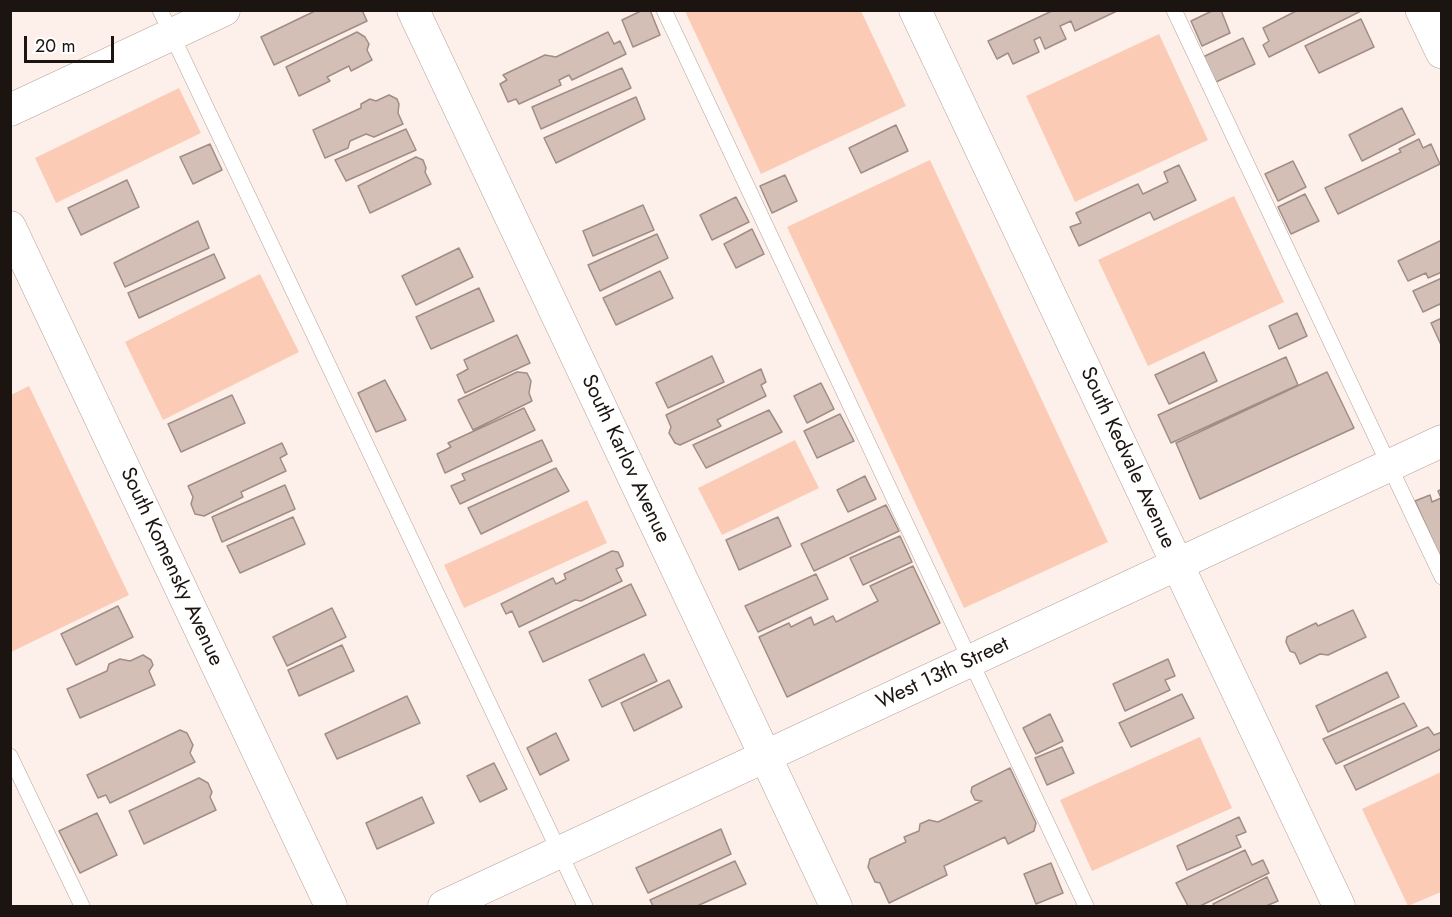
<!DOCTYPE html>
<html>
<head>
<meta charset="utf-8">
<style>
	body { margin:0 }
	#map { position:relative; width:1452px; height:917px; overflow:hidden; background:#fdf0eb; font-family:Jost,sans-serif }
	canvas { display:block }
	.frame { position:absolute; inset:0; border:12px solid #1b1410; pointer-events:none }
	.scale { position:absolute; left:24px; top:36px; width:90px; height:27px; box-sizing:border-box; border:3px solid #1b1410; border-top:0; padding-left:8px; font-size:18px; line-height:21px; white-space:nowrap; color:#1b1410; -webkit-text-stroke:4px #fff; paint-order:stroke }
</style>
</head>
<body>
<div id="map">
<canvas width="1452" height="917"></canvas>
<div class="frame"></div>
<div class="scale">20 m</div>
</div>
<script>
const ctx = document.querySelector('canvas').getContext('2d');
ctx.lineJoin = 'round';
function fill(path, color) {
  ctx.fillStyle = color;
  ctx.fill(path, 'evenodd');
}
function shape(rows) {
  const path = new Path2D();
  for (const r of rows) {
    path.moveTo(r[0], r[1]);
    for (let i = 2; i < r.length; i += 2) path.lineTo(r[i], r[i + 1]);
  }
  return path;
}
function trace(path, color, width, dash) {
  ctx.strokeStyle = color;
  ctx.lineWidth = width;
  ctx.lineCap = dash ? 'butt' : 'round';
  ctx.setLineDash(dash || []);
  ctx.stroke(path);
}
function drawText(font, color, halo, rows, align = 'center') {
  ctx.font = font + ' Jost,sans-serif';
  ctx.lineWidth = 4.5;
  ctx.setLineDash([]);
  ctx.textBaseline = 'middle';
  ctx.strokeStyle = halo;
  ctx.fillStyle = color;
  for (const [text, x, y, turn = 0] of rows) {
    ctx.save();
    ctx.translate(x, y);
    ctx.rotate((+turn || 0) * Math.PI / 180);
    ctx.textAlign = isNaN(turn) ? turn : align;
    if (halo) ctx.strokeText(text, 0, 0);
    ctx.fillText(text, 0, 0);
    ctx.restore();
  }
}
const green = shape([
	[685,11,861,11,906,106,761,174],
	[1159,34,1208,140,1075,202,1026,96],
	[179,88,201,133,56,203,35,158],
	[930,160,1108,542,964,608,787,227],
	[1234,196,1284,302,1148,366,1098,260],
	[260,274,299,352,163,420,125,342],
	[29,386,129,595,11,652,11,395],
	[795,440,819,488,722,535,698,488],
	[587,500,607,543,464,608,444,565],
	[1200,737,1232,808,1092,871,1060,800],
	[1441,772,1441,892,1408,906,1362,809]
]);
const building = shape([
	[317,10,362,10,367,21,274,65,261,37,317,10],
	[643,10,650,10,660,35,633,47,622,20,643,10],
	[1054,10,1119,10,1075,31,1071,21,1060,26,1066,39,1045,49,1040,37,1034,40,1039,52,1013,64,1008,53,997,59,988,41,1054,10],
	[1214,10,1221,10,1230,33,1202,46,1191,21,1214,10],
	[1298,10,1363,10,1269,57,1263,45,1269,41,1263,28,1298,10],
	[1361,19,1374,47,1319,73,1305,46,1361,19],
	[357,32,365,37,369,44,367,50,372,60,351,71,349,66,327,77,330,81,299,96,286,67,357,32],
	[608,32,614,44,620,41,626,54,572,80,569,75,559,80,561,85,519,104,516,99,508,102,500,84,507,80,503,75,545,55,556,57,608,32],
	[1243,38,1255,64,1216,82,1203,57,1243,38],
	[622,68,631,88,541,129,532,107,622,68],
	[389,95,397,99,399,104,398,113,403,124,374,137,366,134,350,141,348,148,325,158,313,130,361,108,361,104,370,99,376,101,389,95],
	[636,97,645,119,556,163,544,138,636,97],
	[1402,108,1415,134,1362,161,1349,135,1402,108],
	[896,125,908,151,861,173,849,148,896,125],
	[406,129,416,150,346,181,335,160,406,129],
	[1419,139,1423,148,1431,144,1440,164,1338,214,1325,188,1401,152,1399,149,1419,139],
	[210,144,222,170,193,184,180,157,210,144],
	[416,157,423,160,426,168,425,172,431,184,370,213,358,186,416,157],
	[1293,161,1306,187,1278,201,1265,174,1293,161],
	[1179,165,1196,200,1154,220,1150,212,1079,246,1070,227,1081,223,1076,213,1138,184,1143,194,1168,182,1164,172,1179,165],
	[785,175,797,201,772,213,760,186,785,175],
	[127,180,139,207,81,235,68,208,127,180],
	[1305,194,1319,221,1291,234,1278,207,1305,194],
	[736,197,749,222,712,240,700,215,736,197],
	[643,205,654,230,593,256,583,231,643,205],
	[198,221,209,248,125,287,114,263,198,221],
	[752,229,764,254,736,268,724,244,752,229],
	[657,234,668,258,600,291,588,265,657,234],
	[1442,240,1442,272,1428,278,1426,273,1408,281,1398,261,1442,240],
	[459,248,473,277,416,305,402,276,459,248],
	[214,254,225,278,139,318,128,293,214,254],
	[660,271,673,298,616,325,603,298,660,271],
	[1442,278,1442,309,1440,304,1423,312,1413,291,1442,278],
	[479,288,494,321,431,349,416,317,479,288],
	[1297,313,1307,336,1279,349,1269,326,1297,313],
	[1442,318,1442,347,1431,323,1442,318],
	[517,335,530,363,465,393,457,375,468,369,464,360,517,335],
	[1204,352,1217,381,1169,404,1155,375,1204,352],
	[712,356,724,382,668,408,656,383,712,356],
	[1286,357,1298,385,1171,443,1158,415,1286,357],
	[761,369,766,382,761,385,766,396,717,420,721,426,680,445,675,443,669,433,671,427,666,415,761,369],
	[517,372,527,373,531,381,529,393,532,401,473,430,458,400,517,372],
	[1327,372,1354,428,1200,499,1176,443,1327,372],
	[385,380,406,420,376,432,358,393,385,380],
	[821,383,834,409,807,423,794,396,821,383],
	[232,395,245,423,181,452,168,424,232,395],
	[524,408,535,430,445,473,437,454,451,447,448,443,524,408],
	[769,410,782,432,706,468,693,445,769,410],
	[840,414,854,441,817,458,804,431,840,414],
	[542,440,552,461,460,504,451,486,465,480,462,474,542,440],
	[282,443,287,454,280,458,286,471,241,492,243,497,204,516,195,514,191,504,193,497,188,486,282,443],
	[556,468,569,491,481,534,468,508,556,468],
	[865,476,876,499,848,512,837,490,865,476],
	[285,485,295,509,222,542,212,517,285,485],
	[1442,489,1442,561,1415,501,1430,495,1432,502,1441,498,1438,491,1442,489],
	[886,505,899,531,814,571,801,544,886,505],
	[293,517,305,544,240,573,227,546,293,517],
	[778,517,791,546,739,570,726,540,778,517],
	[900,536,912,562,863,585,850,558,900,536],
	[612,551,618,552,623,563,623,566,616,569,622,581,581,601,575,600,519,627,512,611,506,614,501,604,553,578,556,584,566,579,564,574,612,551],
	[913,566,940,623,787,697,759,637,789,623,791,627,811,617,814,625,833,616,836,622,878,601,870,586,913,566],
	[816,574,828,599,758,632,745,606,816,574],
	[631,584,646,615,543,662,529,632,631,584],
	[118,606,133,637,76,665,61,634,118,606],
	[332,608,346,637,287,666,273,637,332,608],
	[1353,610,1366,637,1328,655,1320,654,1300,664,1295,653,1290,651,1286,642,1287,637,1316,623,1318,626,1353,610],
	[342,645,354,671,299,696,288,670,342,645],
	[644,654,657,681,602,707,589,680,644,654],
	[143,655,151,660,153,665,149,671,155,685,80,718,67,689,107,671,109,664,120,659,130,661,143,655],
	[1168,659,1175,676,1165,680,1170,690,1125,711,1113,684,1168,659],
	[1387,672,1399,697,1328,732,1316,706,1387,672],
	[669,680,682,707,634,731,621,703,669,680],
	[1182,694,1194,718,1131,747,1119,723,1182,694],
	[407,696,420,723,337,759,325,734,407,696],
	[1404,703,1417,726,1336,764,1323,739,1404,703],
	[1050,714,1063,741,1036,754,1023,728,1050,714],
	[1428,727,1434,735,1442,732,1442,747,1439,750,1356,790,1344,766,1428,727],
	[180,730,187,733,193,745,190,753,195,762,110,803,106,795,98,798,87,775,180,730],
	[556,733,569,760,540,775,527,748,556,733],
	[1062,747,1074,773,1047,785,1035,758,1062,747],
	[494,763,507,789,480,802,467,776,494,763],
	[1010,768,1036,823,1034,831,1008,844,1005,837,944,866,947,875,889,903,880,883,875,882,868,867,870,859,906,842,904,837,919,831,920,824,929,820,938,822,982,801,975,800,971,792,972,787,1010,768],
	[199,778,208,783,212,792,210,797,216,810,144,844,129,811,199,778],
	[422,797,434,823,377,849,366,823,422,797],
	[97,813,117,855,80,873,59,831,97,813],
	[1239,817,1246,832,1236,836,1241,847,1187,870,1177,846,1239,817],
	[721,829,731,854,648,893,636,868,721,829],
	[1245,850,1252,865,1263,860,1269,873,1200,906,1188,906,1176,883,1245,850],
	[735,861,746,884,697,906,653,906,650,900,735,861],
	[1051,863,1063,893,1036,904,1024,874,1051,863],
	[1267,877,1278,901,1266,906,1214,906,1213,904,1267,877]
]);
const service = shape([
	[160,10,585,906],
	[664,10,1086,906],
	[1174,10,1442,577],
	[10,756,82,906]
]);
const minor = shape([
	[413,10,836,906],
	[915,10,1339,906],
	[10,110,224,10],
	[10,227,331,906],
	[444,906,1442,441]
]);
const tertiary = shape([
	[1422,10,1442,52]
]);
const streetNames = [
	["South Kedvale Avenue",1127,458,65],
	["South Karlov Avenue",625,459,65],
	["South Komensky Avenue",171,567,65],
	["West 13th Street",943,674,-25]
];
fill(green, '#fbcbb6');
fill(building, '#d4bfb7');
trace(building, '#a08d85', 1.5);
trace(service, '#b5a199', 16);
trace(minor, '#b5a199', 33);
trace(tertiary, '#b5a199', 34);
trace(service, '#fff', 15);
trace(minor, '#fff', 32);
trace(tertiary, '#fff', 33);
drawText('21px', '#1b1410', '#fff', streetNames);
</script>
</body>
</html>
